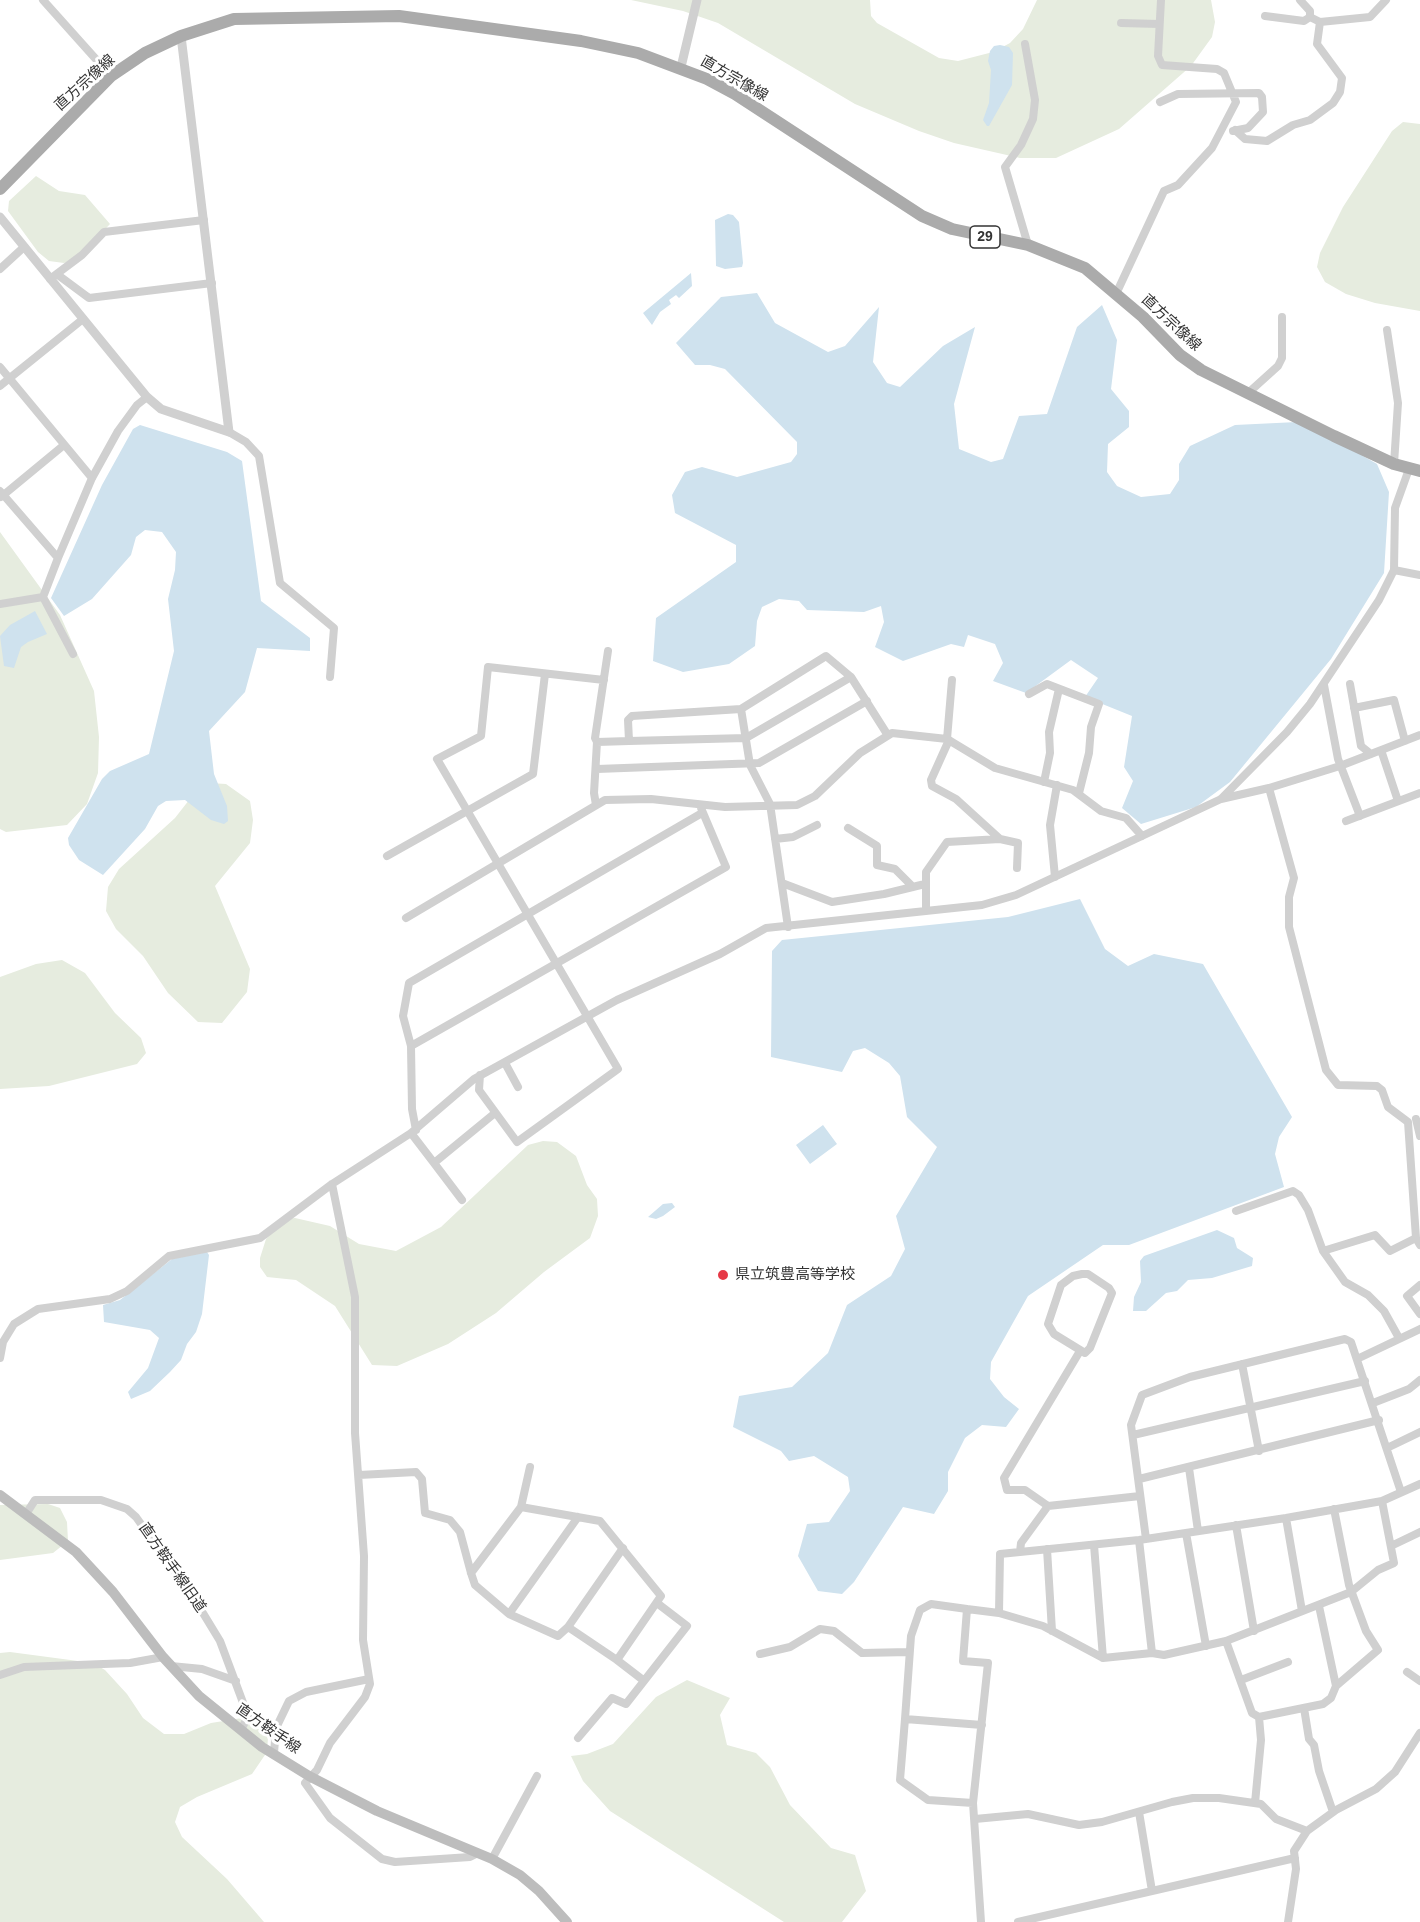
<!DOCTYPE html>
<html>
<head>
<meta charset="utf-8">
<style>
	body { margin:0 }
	canvas { display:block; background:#fff }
</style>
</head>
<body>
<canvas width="1420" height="1922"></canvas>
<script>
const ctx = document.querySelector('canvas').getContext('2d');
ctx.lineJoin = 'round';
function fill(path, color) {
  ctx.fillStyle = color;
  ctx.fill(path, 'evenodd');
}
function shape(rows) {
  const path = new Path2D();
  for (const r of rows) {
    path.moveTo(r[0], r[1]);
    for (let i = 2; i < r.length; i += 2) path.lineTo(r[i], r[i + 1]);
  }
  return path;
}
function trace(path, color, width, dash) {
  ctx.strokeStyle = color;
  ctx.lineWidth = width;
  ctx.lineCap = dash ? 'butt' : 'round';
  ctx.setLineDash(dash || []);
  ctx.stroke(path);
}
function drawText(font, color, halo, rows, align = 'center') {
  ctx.font = font + ' Arial,"Noto Sans JP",sans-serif';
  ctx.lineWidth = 6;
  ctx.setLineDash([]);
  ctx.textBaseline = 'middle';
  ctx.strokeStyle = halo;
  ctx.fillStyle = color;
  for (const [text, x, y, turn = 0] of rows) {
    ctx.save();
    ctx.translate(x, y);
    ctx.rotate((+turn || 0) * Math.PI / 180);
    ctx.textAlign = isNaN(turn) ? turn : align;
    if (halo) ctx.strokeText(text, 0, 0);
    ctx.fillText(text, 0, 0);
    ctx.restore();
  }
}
const green = shape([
	[631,0,870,0,871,16,877,23,939,58,958,61,993,52,1010,43,1023,29,1037,0,1211,0,1215,22,1212,37,1191,66,1119,129,1056,158,1020,158,954,143,919,131,855,104,718,23,683,11],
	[1403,122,1420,124,1420,311,1375,303,1346,294,1325,282,1317,267,1320,253,1343,207,1392,131],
	[36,176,59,191,85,195,110,224,76,260,64,263,49,261,38,252,8,211,9,201],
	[0,532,60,615,94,691,99,737,98,773,87,804,67,825,6,832,0,829],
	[210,783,226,784,250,801,253,820,250,843,215,886,250,969,247,992,222,1023,198,1022,168,993,143,956,116,929,106,911,108,887,119,869,175,818,200,786],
	[62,960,85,973,115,1013,141,1038,146,1053,137,1064,49,1086,0,1089,0,977,36,964],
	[543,1141,557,1142,576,1156,587,1185,597,1199,598,1216,590,1238,544,1272,496,1313,448,1344,397,1366,372,1365,335,1306,296,1280,267,1277,260,1267,260,1258,266,1239,284,1219,295,1218,330,1226,359,1244,396,1251,441,1227,528,1145],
	[48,1504,60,1508,67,1522,68,1541,53,1553,0,1560,0,1505],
	[10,1652,93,1663,105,1670,127,1694,143,1718,164,1734,184,1734,211,1723,242,1718,257,1721,268,1737,267,1752,252,1774,197,1797,180,1807,175,1822,182,1837,227,1879,264,1922,0,1922,0,1653],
	[687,1680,730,1698,720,1715,727,1745,756,1753,770,1767,790,1805,831,1848,855,1855,866,1891,842,1922,784,1922,610,1811,583,1781,571,1756,587,1754,613,1744,656,1697]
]);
const water = shape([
	[1000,45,1009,47,1013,53,1012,85,989,126,987,126,983,120,989,103,991,70,988,61,990,51,994,46],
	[728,214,733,215,739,222,743,263,742,267,725,269,716,266,715,220],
	[691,273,692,286,679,298,676,295,669,300,671,304,660,312,652,325,643,313],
	[757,293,775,323,828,352,845,346,879,307,873,362,887,383,900,387,943,346,975,327,954,404,959,449,991,462,1003,459,1019,416,1047,414,1077,327,1102,305,1117,340,1111,389,1129,411,1129,427,1108,444,1107,472,1117,486,1141,497,1170,494,1179,480,1179,464,1190,446,1235,425,1297,422,1330,437,1377,464,1389,492,1384,573,1331,659,1230,782,1196,807,1141,824,1122,808,1133,781,1124,767,1132,716,1085,697,1098,678,1071,660,1026,693,993,681,1003,663,995,644,968,635,964,647,951,644,903,661,875,647,884,622,881,606,864,612,807,610,799,601,779,599,762,607,757,621,755,646,729,664,683,672,653,661,656,618,736,562,736,545,675,513,672,495,685,472,702,467,737,477,791,462,797,454,797,442,725,369,710,365,695,365,676,343,721,297],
	[140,425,227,452,242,461,261,601,310,638,310,651,257,648,245,692,209,731,214,774,227,806,228,821,224,824,211,820,185,800,166,801,158,806,145,829,103,875,79,860,69,845,68,838,102,779,110,771,149,754,174,651,168,599,175,570,176,552,162,532,145,530,136,537,131,555,92,599,64,616,51,598,102,485,133,429],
	[35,611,47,634,28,642,21,647,14,668,4,666,0,636,10,625],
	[1080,899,1105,949,1128,966,1154,954,1203,964,1292,1117,1279,1137,1275,1154,1284,1187,1129,1245,1103,1245,1028,1296,991,1362,990,1379,1004,1397,1019,1409,1006,1427,982,1425,965,1438,948,1472,948,1491,934,1514,903,1507,854,1582,842,1594,818,1591,798,1556,807,1524,829,1522,850,1491,848,1477,814,1456,789,1461,781,1451,733,1427,739,1396,792,1387,828,1353,847,1305,891,1276,905,1249,896,1216,937,1147,907,1117,900,1076,889,1063,865,1048,853,1051,842,1072,771,1057,772,951,782,940,1008,917],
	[823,1125,837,1144,810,1164,796,1145],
	[672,1203,675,1207,663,1216,656,1219,648,1217,663,1204],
	[1217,1230,1234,1238,1237,1248,1253,1258,1252,1266,1212,1278,1188,1280,1177,1291,1166,1293,1146,1311,1133,1311,1134,1297,1141,1282,1140,1261,1144,1256],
	[207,1252,209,1255,202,1314,196,1332,187,1344,181,1360,170,1372,150,1391,131,1399,128,1392,148,1368,159,1338,150,1330,104,1322,103,1305,120,1300,172,1259]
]);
const minor = shape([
	[43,0,111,76],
	[1300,0,1310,11,1310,17,1320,22,1370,17,1386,0],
	[1265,16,1304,21,1310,17],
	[1121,23,1159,24],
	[1025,44,1035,100,1033,119,1021,145,1005,167,1028,245],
	[1160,102,1178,94,1259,93,1262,97,1263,112,1248,128,1233,131],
	[1235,130,1245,139,1267,141,1293,125,1310,120,1333,103,1340,92,1342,78,1317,44,1320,22],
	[0,269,24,247],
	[58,275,89,298,212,283],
	[50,279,82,255,104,232,204,220],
	[1116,294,1164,191,1178,185,1212,148,1236,102,1224,73,1217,69,1162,65,1158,56,1161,0],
	[1387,330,1398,403,1394,464],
	[0,367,92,478],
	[0,386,83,319],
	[1247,394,1278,366,1282,358,1282,317],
	[229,432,246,442,259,456,280,583,334,628,330,677],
	[0,491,58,558,92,478,118,431,137,405,147,397],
	[1,497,64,445],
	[58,558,43,597,73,654],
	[1394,570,1420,575],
	[0,604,43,597],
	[1350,684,1361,746,1371,754],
	[1324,685,1338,759,1360,816],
	[1029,694,1047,684,1099,704,1091,727,1089,753,1079,793],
	[1354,708,1394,700,1405,741],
	[741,709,750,765,770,804,788,927],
	[947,739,952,680],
	[949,740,931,780,932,786,956,799,1000,839,1018,843,1017,868],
	[629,741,746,738,851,677],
	[597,742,595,738,608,651],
	[1381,750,1398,801],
	[597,769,759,763,867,701],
	[1044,782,1050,753,1049,732,1059,689],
	[1269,788,1294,878,1289,897,1289,927,1326,1070,1338,1085,1377,1086,1382,1090,1388,1107,1408,1122,1416,1238,1420,1245],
	[1221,799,1269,788,1340,766,1420,735],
	[596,805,594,793,597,742,629,741,628,720,632,716,741,709,826,656,851,677,887,734],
	[1346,821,1420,793],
	[848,828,877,846,877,865,895,869,913,887],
	[775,839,793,837,817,825],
	[387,856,533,774,545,674],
	[1055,877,1050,825,1057,785],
	[782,883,832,902,884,894,925,884],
	[926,911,926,872,947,842,1000,839],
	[406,918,605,800,651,799,725,807,797,805,815,796,860,753,892,733,947,739,995,768,1073,790,1101,811,1126,818,1142,836],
	[411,1046,726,867,701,808],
	[505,1063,518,1087],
	[480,1075,479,1090,517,1142,618,1069,437,759,481,736,488,667,604,680],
	[1416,1119,1420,1136],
	[416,1130,412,1109,411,1046,403,1016,409,983,702,813],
	[411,1133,434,1163],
	[332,1184,355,1297,355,1433,364,1556,363,1640,370,1684,365,1697,330,1743,317,1770,305,1783,330,1818,382,1859,395,1862,470,1857,478,1853],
	[462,1200,434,1163,495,1113],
	[1236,1211,1293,1191,1299,1195,1308,1210,1323,1251],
	[1082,1274,1088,1274,1109,1288,1112,1293,1090,1348,1085,1353,1054,1334,1048,1324,1061,1285,1073,1276,1082,1274],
	[1420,1285,1407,1296,1420,1314],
	[1399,1338,1384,1311,1368,1295,1345,1282,1323,1251,1375,1235,1390,1251,1416,1238],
	[0,1358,3,1342,14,1324,38,1309,110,1299,127,1291,169,1256,260,1238,332,1184,411,1133,474,1079,617,1000,720,954,766,928,982,905,1016,895,1221,799,1287,732,1310,704,1379,600,1394,570,1395,508,1409,469],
	[1357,1359,1420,1329],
	[1242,1364,1259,1451],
	[1373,1403,1409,1389,1420,1380],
	[1133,1435,1365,1381],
	[1387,1448,1420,1432],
	[1189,1468,1198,1531],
	[359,1475,416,1472,422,1479,425,1513,450,1520,460,1532,471,1573,475,1585,509,1614,558,1636,568,1627,617,1660,661,1596,600,1521,521,1507,471,1573],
	[1139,1479,1379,1420],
	[1048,1506,1140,1496],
	[521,1507,530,1467],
	[26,1514,35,1500,101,1500,127,1509,136,1517,192,1595,220,1641,248,1716,241,1730],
	[1286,1518,1302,1611],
	[1236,1525,1254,1631],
	[1186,1533,1206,1646],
	[1146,1539,1131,1425,1142,1395,1190,1377,1345,1339,1351,1342,1401,1492],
	[1139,1540,1152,1653],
	[1094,1545,1103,1658],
	[1391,1546,1420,1532],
	[1047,1549,1052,1631],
	[1020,1552,1021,1543,1048,1506,1025,1490,1007,1490,1004,1478,1080,1351],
	[1319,1606,1336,1686,1378,1650,1366,1631,1349,1585,1334,1509],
	[967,1609,931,1604,920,1610,911,1636,905,1719,982,1725],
	[999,1613,1000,1554,1139,1540,1286,1518,1382,1501,1420,1484],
	[509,1614,578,1517],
	[568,1627,623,1548],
	[1226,1641,1252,1713,1259,1717,1323,1704,1331,1698,1336,1686],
	[760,1654,790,1647,820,1629,834,1631,862,1653,909,1652],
	[617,1660,643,1680],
	[171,1666,202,1669,236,1681],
	[1407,1672,1420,1681],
	[0,1675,24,1667,130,1663,163,1657],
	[1241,1680,1288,1662],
	[1304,1708,1309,1739,1314,1745,1319,1771,1333,1812],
	[905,1719,900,1780,928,1800,973,1803],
	[578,1738,612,1698,626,1704,687,1626,657,1603],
	[274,1753,276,1728,289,1701,306,1692,369,1679],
	[1255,1803,1261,1740,1259,1717],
	[1139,1812,1152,1891],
	[975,1819,1028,1814,1079,1825,1102,1822,1172,1802,1193,1798,1219,1798,1261,1804,1276,1819,1307,1831],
	[492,1859,537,1776],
	[981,1922,973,1803,988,1663,963,1661,967,1609,999,1613,1043,1626,1103,1658,1152,1653,1164,1655,1226,1641,1351,1592,1378,1570,1394,1563,1382,1501],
	[1018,1922,1295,1858],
	[1288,1922,1296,1869,1294,1851,1307,1831,1336,1810,1376,1789,1395,1772,1420,1733]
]);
const tertiary = shape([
	[681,67,697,0],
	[0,217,147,397,161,409,229,432,181,36]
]);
const secondary = shape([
	[0,1495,76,1552,113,1592,163,1657,199,1696,262,1747,309,1776,377,1811,492,1859,520,1875,539,1891,567,1922]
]);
const primary = shape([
	[0,189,111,76,145,53,181,36,234,19,399,16,581,41,638,53,707,79,735,94,922,216,952,229,1028,245,1085,268,1143,317,1180,355,1201,370,1334,436,1394,464,1420,471]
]);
const markers = [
	[723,1275,6,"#e63946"]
];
const shields = [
	[985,237,30]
];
const shieldNames = [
	["29",985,237]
];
const streetNames = [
	["直方宗像線",734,79,30],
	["直方宗像線",85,83,-42],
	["直方宗像線",1171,323,43],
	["直方鞍手線旧道",172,1568,55],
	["直方鞍手線",268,1729,35]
];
const poiNames = [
	["県立筑豊高等学校",735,1275]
];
fill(green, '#e6ecdf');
fill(water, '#cfe2ee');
trace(minor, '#d0d0d0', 8);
trace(tertiary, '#d0d0d0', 9);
trace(secondary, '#bdbdbd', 10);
trace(primary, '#ababab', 12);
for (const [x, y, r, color] of markers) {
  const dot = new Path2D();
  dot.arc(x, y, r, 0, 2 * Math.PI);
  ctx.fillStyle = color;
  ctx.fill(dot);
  trace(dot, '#fff', 2);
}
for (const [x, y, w] of shields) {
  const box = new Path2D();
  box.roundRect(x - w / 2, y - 11, w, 22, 4.5);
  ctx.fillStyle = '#fff';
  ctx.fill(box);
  trace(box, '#333', 1.5);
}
drawText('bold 14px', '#333', null, shieldNames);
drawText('15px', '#333', '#fff', streetNames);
drawText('15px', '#333', '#fff', poiNames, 'left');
</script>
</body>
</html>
